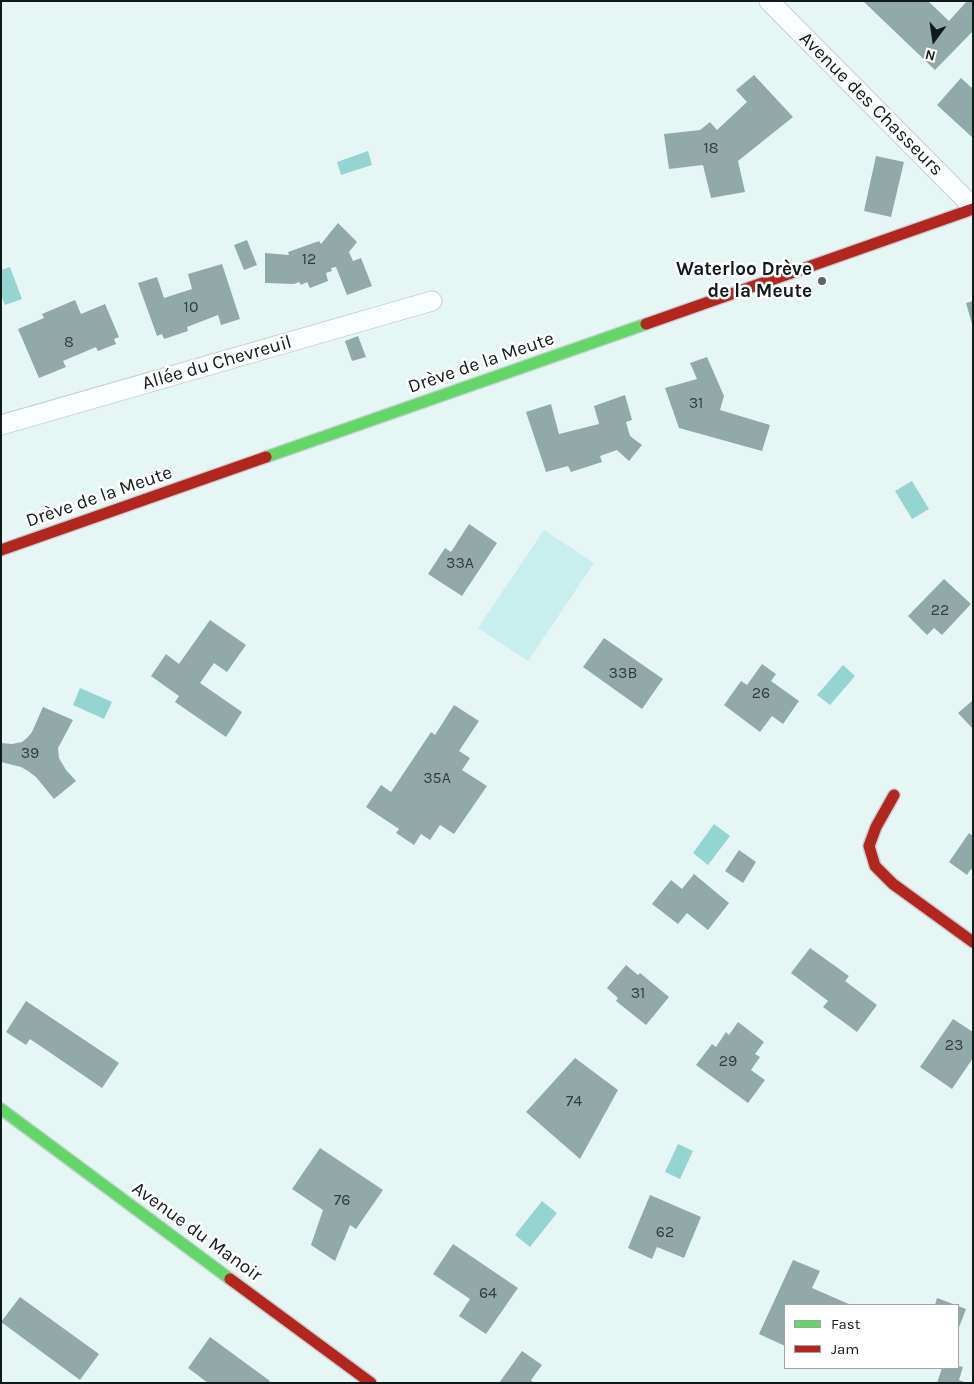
<!DOCTYPE html>
<html>
<head>
<meta charset="utf-8">
<style>
	body { margin:0 }
	#map { position:relative; width:974px; height:1384px; overflow:hidden; background:#e6f6f5; font-family:Karla,sans-serif }
	canvas { display:block }
	.frame { position:absolute; inset:0; border:2px solid #101a19; pointer-events:none }
	.legend { position:absolute; left:784px; top:1304px; width:175px; height:65px; box-sizing:border-box; background:#fff; border:1px solid #9fa3a3; margin:0; padding:6px 9px; list-style:none; font-size:15px; color:#101a19 }
	.legend li { display:flex; align-items:center; gap:10px; height:25px }
	.legend b { width:25px; border:1px solid #9fa3a3 }
	.north { position:absolute; left:909px; top:15px; width:50px; height:50px; -webkit-text-stroke:4px #fff; paint-order:stroke; rotate:194deg; font-size:14px; font-weight:700; line-height:20px; text-align:center; color:#101a19 }
	.north::after { content:''; display:block; margin:auto; width:18px; height:22px; background:#101a19; clip-path:polygon(50% 0,100% 100%,50% 72%,0 100%) }
</style>
</head>
<body>
<div id="map">
<canvas width="974" height="1384"></canvas>
<div class="frame"></div>
<ul class="legend">
<li><b style="height:6px;background:#63d668"></b>Fast</li>
<li><b style="height:6px;background:#b3261e"></b>Jam</li>
</ul>
<div class="north">N</div>
</div>
<script>
const ctx = document.querySelector('canvas').getContext('2d');
ctx.lineJoin = 'round';
function fill(path, color) {
  ctx.fillStyle = color;
  ctx.fill(path, 'evenodd');
}
function shape(rows) {
  const path = new Path2D();
  for (const r of rows) {
    path.moveTo(r[0], r[1]);
    for (let i = 2; i < r.length; i += 2) path.lineTo(r[i], r[i + 1]);
  }
  return path;
}
function trace(path, color, width, dash) {
  ctx.strokeStyle = color;
  ctx.lineWidth = width;
  ctx.lineCap = dash ? 'butt' : 'round';
  ctx.setLineDash(dash || []);
  ctx.stroke(path);
}
function drawText(font, color, halo, rows, align = 'center') {
  ctx.font = font + ' Karla,sans-serif';
  ctx.lineWidth = 5;
  ctx.setLineDash([]);
  ctx.textBaseline = 'middle';
  ctx.strokeStyle = halo;
  ctx.fillStyle = color;
  for (const [text, x, y, turn = 0] of rows) {
    ctx.save();
    ctx.translate(x, y);
    ctx.rotate((+turn || 0) * Math.PI / 180);
    ctx.textAlign = isNaN(turn) ? turn : align;
    if (halo) ctx.strokeText(text, 0, 0);
    ctx.fillText(text, 0, 0);
    ctx.restore();
  }
}
const green = shape([
	[544,530,594,563,528,661,478,628]
]);
const water = shape([
	[368,151,372,165,341,175,337,162],
	[10,267,22,299,5,305,1,295,1,270],
	[912,481,929,509,912,519,895,491],
	[843,665,855,676,830,705,817,695],
	[80,688,112,702,104,719,73,705],
	[714,824,730,836,708,865,693,853],
	[678,1144,693,1151,680,1179,665,1172],
	[542,1201,557,1213,530,1247,515,1235]
]);
const building = shape([
	[863,1,928,1,949,21,967,1,973,1,973,31,935,70],
	[754,75,793,117,738,161,745,192,711,198,703,165,669,169,664,134,700,130,710,122,717,130,747,102,736,90],
	[961,78,973,89,973,138,937,105],
	[876,156,904,162,891,217,864,211],
	[338,223,357,242,349,252,353,261,361,258,372,286,347,295,336,267,331,268,332,271,326,273,328,281,310,288,307,282,301,285,299,282,294,284,265,283,265,253,289,255,288,252,319,241,321,244],
	[247,240,257,265,244,270,234,245],
	[222,264,240,319,221,325,218,315,187,327,188,331,164,339,162,334,157,336,138,283,157,277,164,298,192,289,188,274],
	[75,300,81,314,105,304,119,337,114,339,116,344,98,351,96,347,63,361,66,367,39,378,18,329,44,318,42,314],
	[973,301,973,324,972,324,966,303],
	[358,336,366,357,352,361,345,341],
	[707,357,724,396,720,410,770,425,762,451,679,428,665,388,697,379,690,363],
	[625,395,632,420,626,422,630,436,642,445,629,461,617,450,600,456,602,462,571,472,568,466,546,472,526,412,551,404,559,434,599,424,594,406],
	[469,524,497,543,462,596,428,574,445,548,451,552],
	[944,579,971,604,942,635,934,628,927,635,908,616],
	[210,620,246,645,227,672,214,663,200,683,242,712,226,737,175,702,179,696,151,676,166,654,179,664],
	[604,638,663,679,642,709,583,667],
	[762,664,776,674,771,681,799,701,783,724,772,716,760,732,724,705,741,681,747,685],
	[973,700,973,729,958,713],
	[454,705,479,721,459,751,470,758,462,770,487,786,454,834,440,825,430,840,421,834,414,845,396,833,399,829,366,807,381,785,391,792,431,732,435,735],
	[43,707,73,720,58,748,59,758,66,770,76,781,54,799,36,777,28,771,21,767,1,762,1,743,12,744,22,742,27,738,32,732],
	[969,833,973,836,973,871,971,869,967,875,949,862],
	[739,850,756,862,743,883,725,871],
	[694,874,729,903,708,930,687,913,678,924,652,904,671,880,682,889],
	[810,948,849,976,845,981,877,1005,857,1032,823,1007,828,1001,791,973],
	[626,965,638,975,640,973,669,997,646,1025,616,1001,618,998,607,988],
	[26,1001,119,1063,102,1088,30,1039,26,1045,6,1032],
	[953,1019,973,1032,973,1058,952,1089,920,1067],
	[738,1022,764,1042,755,1054,760,1057,751,1070,765,1080,748,1103,696,1065,712,1044,716,1047,726,1032,729,1035],
	[575,1058,618,1090,580,1159,526,1112],
	[320,1148,383,1190,356,1229,350,1225,335,1261,311,1245,323,1210,292,1189],
	[650,1195,701,1217,684,1258,657,1247,652,1259,628,1248],
	[453,1244,518,1288,486,1334,459,1316,470,1299,433,1274],
	[793,1260,820,1271,812,1288,851,1305,785,1305,785,1346,759,1334],
	[20,1297,99,1354,80,1380,1,1322],
	[937,1298,956,1305,935,1305],
	[958,1306,966,1309,958,1330],
	[210,1337,270,1381,268,1383,208,1383,188,1368],
	[522,1351,542,1365,531,1380,534,1383,499,1383],
	[958,1366,963,1367,959,1380,967,1383,937,1383,942,1368,958,1368]
]);
const street = shape([
	[769,1,973,207],
	[1,425,432,301]
]);
const fast = shape([
	[266,457,646,324],
	[1,1109,230,1279]
]);
const jam = shape([
	[646,324,973,209],
	[1,550,266,457],
	[894,795,876,827,869,846,875,866,893,884,973,942],
	[230,1279,371,1383]
]);
const markers = [
	[822,281,5,"#5b6766"]
];
const numberNames = [
	["18",711,148],
	["12",309,259],
	["10",191,307],
	["8",69,342],
	["31",696,403],
	["33A",460,563],
	["22",940,610],
	["33B",623,673],
	["26",761,693],
	["39",30,753],
	["35A",437,778],
	["31",638,993],
	["23",954,1045],
	["29",728,1061],
	["74",574,1101],
	["76",342,1200],
	["62",665,1232],
	["64",488,1293]
];
const streetNames = [
	["Avenue des Chasseurs",871,104,45],
	["Allée du Chevreuil",217,363,-16],
	["Drève de la Meute",481,363,-19],
	["Drève de la Meute",99,497,-19],
	["Avenue du Manoir",197,1232,36]
];
const poiNames = [
	["Waterloo Drève",812,270],
	["de la Meute",812,292]
];
fill(green, '#c6efed');
fill(water, '#94d4d1');
fill(building, '#91aaa9');
trace(street, '#c5d1d1', 21);
trace(fast, '#c5d1d1', 14);
trace(jam, '#c5d1d1', 14);
trace(street, '#fbfefe', 19);
trace(fast, '#63d668', 11);
trace(jam, '#b3261e', 11);
for (const [x, y, r, color] of markers) {
  const dot = new Path2D();
  dot.arc(x, y, r, 0, 2 * Math.PI);
  ctx.fillStyle = color;
  ctx.fill(dot);
  trace(dot, '#fff', 2);
}
drawText('16px', '#303e3d', null, numberNames);
drawText('19px', '#101a19', '#fff', streetNames);
drawText('bold 19px', '#101a19', '#fff', poiNames, 'right');
</script>
</body>
</html>
